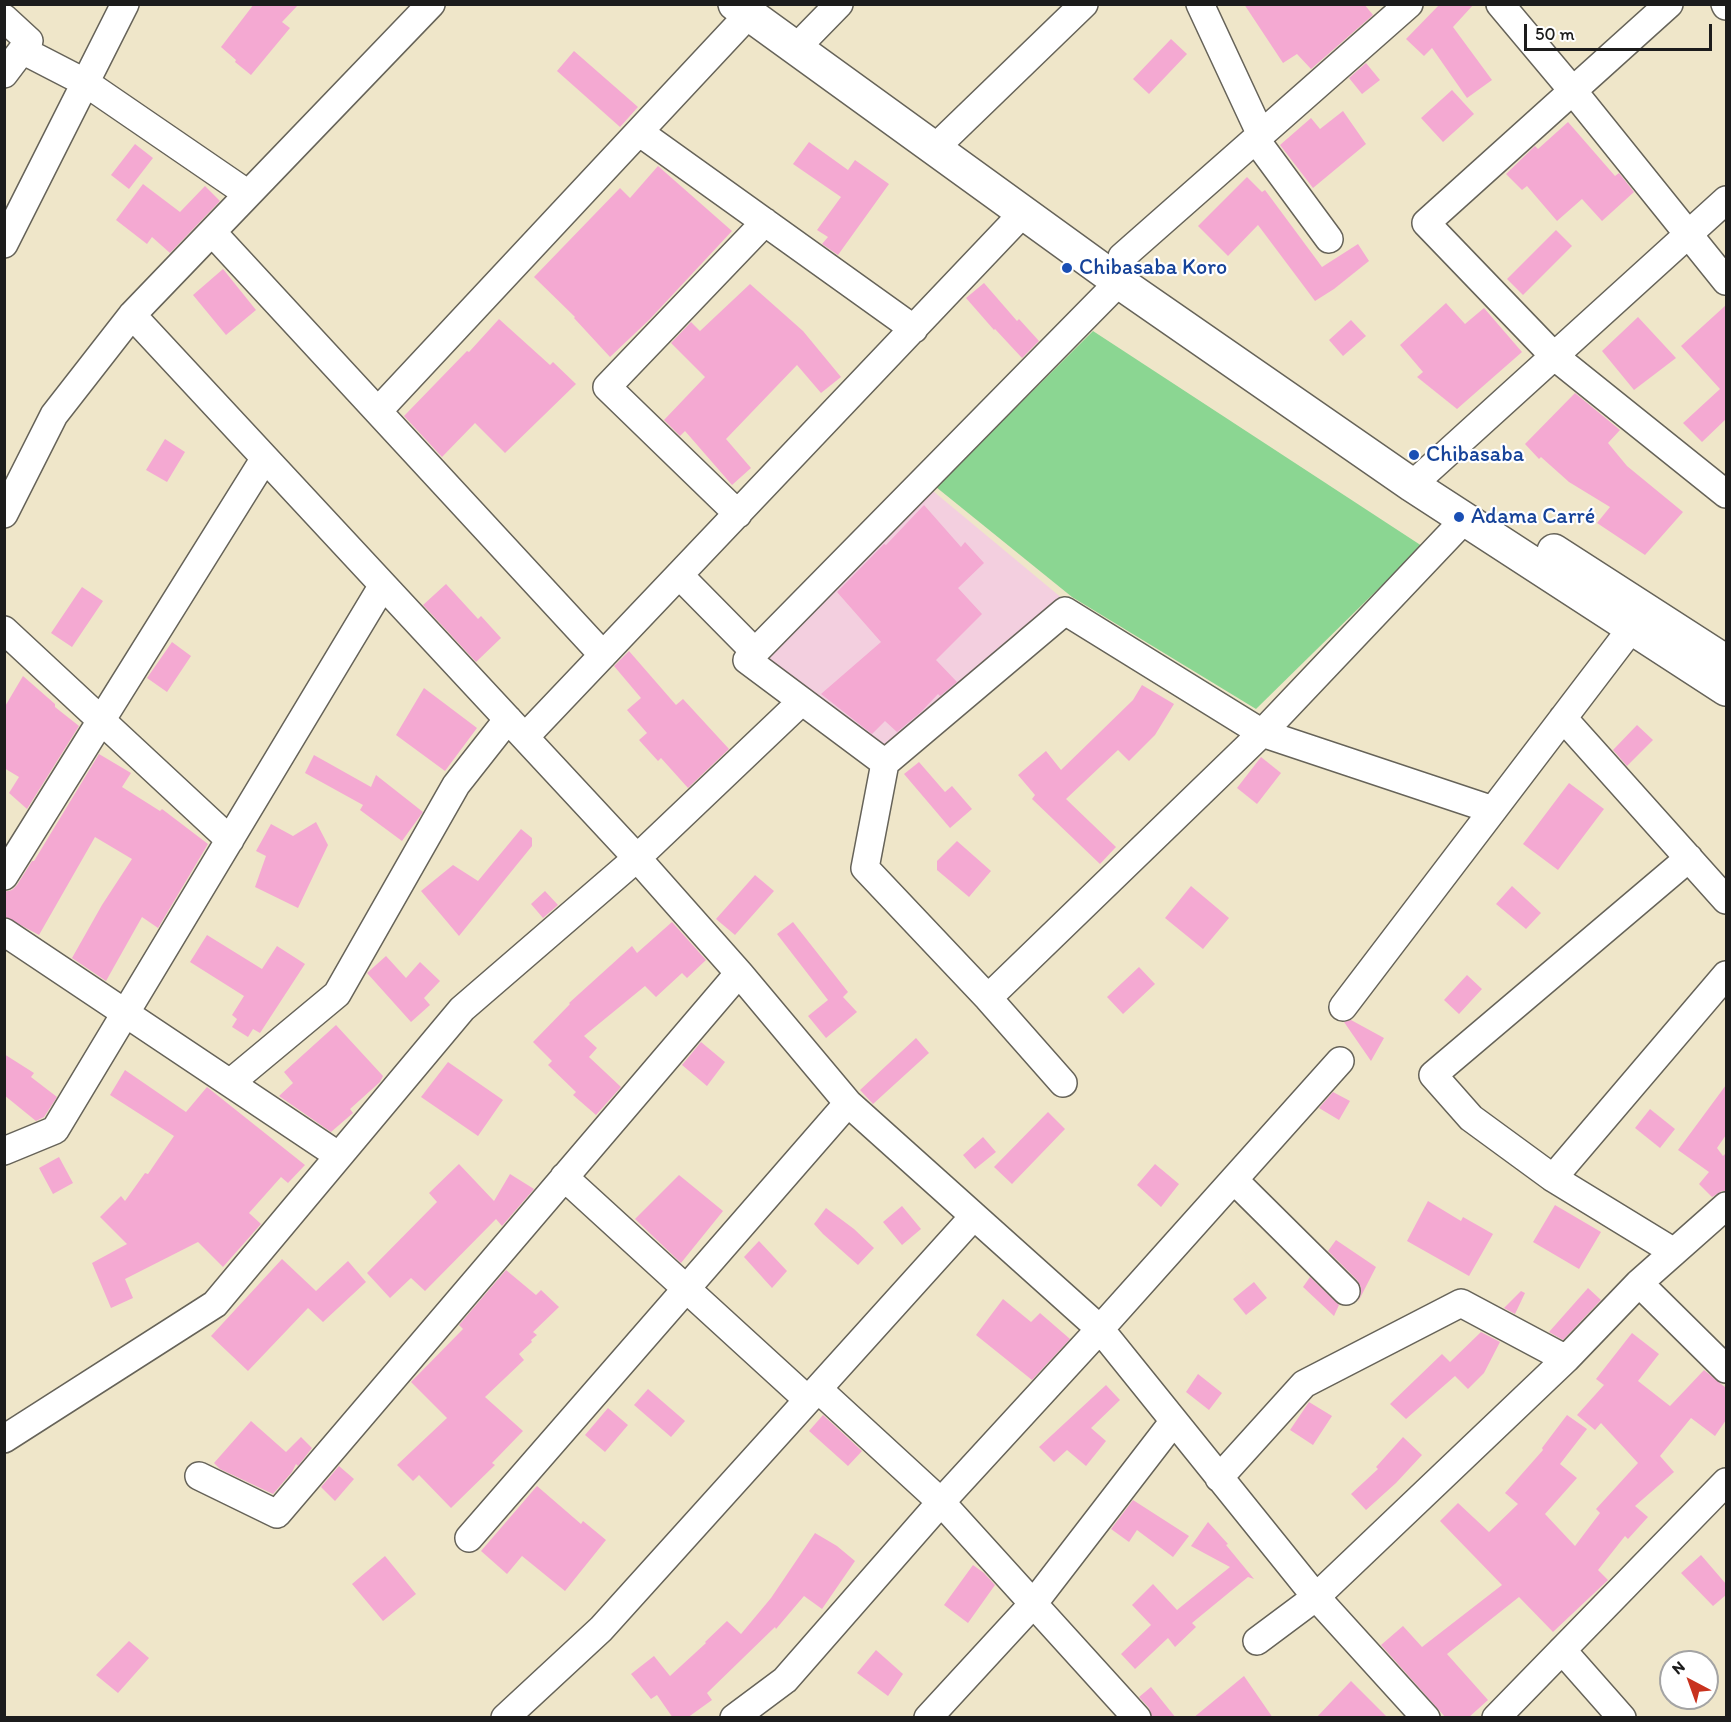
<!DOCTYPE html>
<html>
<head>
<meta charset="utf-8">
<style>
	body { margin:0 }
	#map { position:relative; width:1731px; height:1722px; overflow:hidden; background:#efe6c9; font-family:Itim,sans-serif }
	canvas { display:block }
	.frame { position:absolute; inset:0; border:6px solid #1c1c1c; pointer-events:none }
	.north { position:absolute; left:1659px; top:1650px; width:60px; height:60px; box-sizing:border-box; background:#fff; border:2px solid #a4a4a4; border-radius:50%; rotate:319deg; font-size:16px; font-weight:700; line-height:24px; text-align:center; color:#1c1c1c }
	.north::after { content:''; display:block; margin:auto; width:21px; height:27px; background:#c8321e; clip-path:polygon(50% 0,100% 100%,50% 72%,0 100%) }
	.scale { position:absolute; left:1524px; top:24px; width:188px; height:27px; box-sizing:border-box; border:3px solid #1c1c1c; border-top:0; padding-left:8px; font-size:18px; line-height:21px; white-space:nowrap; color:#1c1c1c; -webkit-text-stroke:4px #fff; paint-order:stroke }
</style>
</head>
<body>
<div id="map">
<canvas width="1731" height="1722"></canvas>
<div class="frame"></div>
<div class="north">N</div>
<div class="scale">50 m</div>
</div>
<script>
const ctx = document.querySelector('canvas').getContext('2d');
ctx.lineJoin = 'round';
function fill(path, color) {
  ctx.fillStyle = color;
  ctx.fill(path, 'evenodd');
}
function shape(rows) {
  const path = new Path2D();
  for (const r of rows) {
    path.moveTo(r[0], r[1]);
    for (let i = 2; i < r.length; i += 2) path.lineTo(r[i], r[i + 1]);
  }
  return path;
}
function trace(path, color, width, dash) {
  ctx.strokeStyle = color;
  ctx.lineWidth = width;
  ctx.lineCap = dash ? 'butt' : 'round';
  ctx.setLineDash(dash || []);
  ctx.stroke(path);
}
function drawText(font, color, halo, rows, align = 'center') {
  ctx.font = font + ' Itim,sans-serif';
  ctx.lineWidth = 4.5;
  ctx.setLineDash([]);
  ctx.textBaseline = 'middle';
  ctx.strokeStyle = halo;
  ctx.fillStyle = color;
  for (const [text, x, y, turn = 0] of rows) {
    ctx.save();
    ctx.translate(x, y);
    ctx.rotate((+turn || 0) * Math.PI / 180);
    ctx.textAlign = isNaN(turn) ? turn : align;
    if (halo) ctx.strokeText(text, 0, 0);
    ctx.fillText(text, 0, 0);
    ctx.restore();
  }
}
const built = shape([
	[933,491,1063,599,876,754,763,662]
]);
const green = shape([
	[1093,331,1422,546,1256,709,1072,597,936,487]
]);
const building = shape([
	[254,4,299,4,282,22,290,28,251,75,235,62,236,60,221,47],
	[1244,4,1364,4,1373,15,1311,69,1297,54,1283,63],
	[1440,4,1474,4,1453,27,1492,80,1467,98,1432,48,1424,56,1406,39],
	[1171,39,1187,54,1149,94,1133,79],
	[574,51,638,107,620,127,557,71],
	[1366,63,1380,80,1362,94,1349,78],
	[1452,90,1474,114,1443,142,1421,118],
	[1343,111,1366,144,1313,188,1280,145,1311,118,1320,129],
	[1568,122,1615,176,1619,173,1634,192,1602,221,1582,199,1557,221,1527,186,1522,190,1506,174,1535,146,1538,149],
	[809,142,848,170,855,160,889,184,838,255,822,244,828,237,817,230,841,197,793,164],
	[135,144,153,158,129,189,111,175],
	[658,166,732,231,649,320,610,357,574,318,575,317,534,277,620,188,630,198],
	[1247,177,1262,192,1265,190,1322,267,1358,244,1369,261,1334,289,1315,301,1258,225,1228,256,1198,226],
	[143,184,180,212,205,186,220,201,170,253,152,237,147,244,116,220],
	[1556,230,1572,246,1523,295,1507,279],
	[223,269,256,310,226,335,193,295],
	[984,283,1017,321,1019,319,1039,341,1022,358,995,329,994,330,966,298],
	[750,284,803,331,841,377,821,393,797,365,726,439,751,468,732,485,685,431,680,436,664,420,705,377,671,343,691,322,700,331],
	[1446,303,1465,324,1484,308,1522,352,1457,409,1417,377,1423,372,1400,345],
	[1726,305,1726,419,1702,442,1683,423,1720,389,1681,346],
	[1638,317,1676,358,1634,390,1602,351],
	[499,319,550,365,553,362,576,384,505,453,475,423,442,457,404,416,467,351,469,352],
	[1351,320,1366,336,1343,356,1329,340],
	[1575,393,1620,430,1608,443,1627,466,1683,512,1645,555,1597,523,1610,507,1569,482,1541,457,1539,459,1525,444],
	[165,439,185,452,167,482,146,470],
	[924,505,961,547,965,542,984,563,958,588,982,614,936,660,957,682,940,696,938,694,921,712,897,732,885,721,872,734,821,694,881,642,837,592,884,544,886,545],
	[446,584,478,619,481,616,501,638,476,662,423,605],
	[82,587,103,601,72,647,51,633],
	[172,642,191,656,167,692,147,678],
	[629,651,676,705,683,699,729,749,688,788,661,758,658,761,639,740,647,733,627,710,641,698,614,666],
	[23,676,55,704,55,707,79,726,27,809,9,793,19,777,4,768,4,708],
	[1142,685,1174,704,1155,735,1129,761,1118,750,1066,799,1116,847,1100,864,1032,799,1035,795,1018,775,1046,751,1061,770,1133,700],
	[424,688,477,728,445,771,396,735],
	[1637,725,1653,740,1627,766,1613,750],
	[99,754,131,773,122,787,160,811,162,809,208,844,158,928,142,917,106,981,72,958,102,905,132,859,95,837,39,935,4,916,4,892,12,890,17,885,32,861,34,861],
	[314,755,371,787,376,775,423,812,402,841,360,810,363,805,305,773],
	[1261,757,1281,773,1257,804,1237,788],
	[919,762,945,792,952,786,972,809,950,828,904,774],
	[1569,783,1604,809,1558,870,1523,844],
	[316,822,328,845,298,908,255,887,266,856,256,851,271,824,293,836],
	[521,829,532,838,532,846,459,936,421,891,453,865,478,881],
	[957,841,991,871,969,897,937,870,937,861],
	[755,875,774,891,735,935,716,919],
	[1191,886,1229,918,1203,949,1165,918],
	[1512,886,1541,913,1526,929,1496,904],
	[545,891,558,905,543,918,531,904],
	[672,922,706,960,687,978,682,973,656,997,645,986,584,1036,597,1048,589,1057,621,1087,596,1115,573,1095,576,1092,548,1065,552,1061,533,1042,570,1004,569,1003,632,946,637,953],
	[793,922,848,992,843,997,857,1012,826,1038,808,1016,828,1000,777,934],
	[207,935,262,969,277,946,305,964,260,1033,253,1029,248,1037,232,1027,237,1019,232,1015,244,996,190,962],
	[386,956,406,978,420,962,440,981,424,998,430,1005,411,1022,367,973],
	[1139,967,1155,984,1123,1014,1107,997],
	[1467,975,1482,989,1459,1014,1444,1000],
	[1351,1020,1384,1038,1371,1061,1344,1022],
	[336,1025,383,1076,380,1082,350,1109,353,1113,331,1132,279,1096,293,1083,284,1072],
	[916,1038,929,1053,873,1104,860,1090],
	[701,1042,725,1062,707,1086,682,1065],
	[4,1054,34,1073,31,1077,57,1097,44,1117,36,1121,4,1095],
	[448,1062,503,1100,478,1136,421,1097],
	[125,1070,186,1112,207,1087,305,1165,288,1183,281,1177,249,1213,261,1224,223,1267,198,1242,125,1279,133,1298,111,1308,92,1263,127,1244,100,1217,121,1196,125,1201,145,1173,148,1174,174,1136,110,1095],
	[1726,1085,1726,1135,1717,1148,1723,1156,1726,1153,1726,1191,1722,1191,1712,1197,1699,1184,1709,1172,1678,1150],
	[1333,1092,1350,1101,1339,1120,1319,1108],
	[1650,1109,1675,1129,1660,1148,1635,1128],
	[1048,1112,1065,1129,1012,1184,994,1167],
	[983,1137,996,1152,975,1169,963,1155],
	[59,1157,73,1183,53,1194,39,1168],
	[459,1164,494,1201,510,1174,534,1189,502,1226,496,1219,425,1291,411,1278,390,1298,367,1273,437,1202,429,1193],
	[1155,1164,1179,1184,1161,1207,1137,1185],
	[679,1175,723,1211,681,1263,635,1219],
	[1428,1201,1461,1221,1463,1217,1493,1234,1469,1276,1407,1241],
	[1555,1205,1601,1232,1579,1269,1533,1242],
	[902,1206,921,1229,902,1245,883,1222],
	[826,1208,854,1229,874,1248,858,1265,823,1234,814,1224],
	[1336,1240,1376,1267,1358,1302,1361,1294,1361,1287,1357,1280,1328,1251],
	[759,1241,787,1271,772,1288,744,1257],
	[282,1259,316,1291,348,1261,366,1282,323,1322,308,1308,248,1371,211,1336],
	[506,1270,536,1295,541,1290,559,1307,533,1332,537,1335,531,1340,532,1342,519,1354,524,1360,485,1397,523,1431,492,1463,495,1465,451,1508,419,1475,413,1481,397,1465,447,1418,411,1382,463,1329,459,1325],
	[1310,1277,1339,1305,1334,1316,1303,1287],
	[1254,1282,1267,1298,1246,1315,1233,1299],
	[1588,1288,1601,1300,1563,1340,1549,1332],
	[1521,1291,1525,1293,1515,1314,1504,1308],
	[1003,1299,1031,1322,1040,1313,1070,1339,1032,1380,976,1335],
	[1481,1332,1500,1342,1484,1373,1468,1389,1455,1376,1406,1419,1390,1404,1442,1354,1450,1362],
	[1632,1333,1659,1354,1638,1381,1670,1406,1704,1370,1726,1388,1726,1420,1715,1436,1691,1418,1660,1456,1674,1472,1635,1506,1648,1517,1628,1539,1625,1536,1598,1570,1608,1580,1553,1632,1519,1597,1447,1654,1488,1700,1468,1718,1446,1718,1381,1645,1403,1626,1422,1647,1502,1585,1440,1521,1458,1503,1489,1532,1518,1504,1505,1493,1543,1450,1542,1448,1567,1415,1587,1429,1560,1464,1577,1478,1545,1514,1575,1546,1600,1513,1596,1509,1638,1463,1601,1423,1595,1430,1577,1415,1604,1385,1596,1379],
	[1198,1374,1222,1393,1209,1410,1186,1392],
	[1106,1385,1120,1400,1091,1428,1106,1441,1086,1466,1067,1450,1054,1462,1039,1447],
	[648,1389,685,1421,671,1437,634,1405],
	[1309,1402,1332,1416,1313,1445,1290,1430],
	[608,1408,628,1425,605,1452,585,1435],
	[823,1415,862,1451,848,1466,809,1431],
	[251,1421,286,1452,301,1437,312,1448,298,1466,296,1464,292,1472,273,1494,220,1469,214,1463],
	[1403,1437,1422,1455,1396,1483,1366,1510,1351,1494,1378,1469,1376,1467],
	[339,1466,354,1479,335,1501,321,1487],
	[537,1486,581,1524,583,1521,606,1540,565,1591,522,1556,507,1574,481,1551],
	[1133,1500,1189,1536,1173,1557,1137,1530,1129,1542,1111,1529],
	[1208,1522,1228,1544,1226,1545,1254,1579,1248,1577,1192,1623,1196,1627,1175,1647,1168,1638,1135,1669,1121,1654,1151,1625,1132,1605,1153,1584,1177,1610,1230,1567,1191,1546],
	[815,1533,837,1546,855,1561,822,1609,804,1596,776,1629,775,1627,707,1693,712,1700,687,1718,673,1718,657,1695,651,1699,631,1674,654,1656,670,1676,706,1643,705,1642,727,1621,741,1634,771,1598],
	[1701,1555,1726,1584,1726,1595,1713,1606,1681,1573],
	[385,1556,416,1594,383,1621,352,1584],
	[973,1565,984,1573,995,1585,968,1623,944,1605],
	[129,1641,149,1658,118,1693,96,1675],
	[876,1650,903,1674,888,1696,857,1673],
	[1244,1676,1273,1718,1193,1718],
	[1351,1681,1388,1718,1316,1718],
	[1151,1687,1176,1718,1152,1718,1149,1708,1139,1697]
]);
const street = shape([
	[1200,4,1261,135],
	[1500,4,1573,91,1726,281],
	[1669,4,1426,223,1554,356,1726,494],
	[1725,4,1726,6],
	[4,18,29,41,4,74],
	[796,48,839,4],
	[22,50,86,83,248,194],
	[639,132,914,329],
	[1256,140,1329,239],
	[935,148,1084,4],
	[212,232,603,655],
	[4,244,125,4],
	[132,315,637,858,739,973,848,1103,1100,1329,1316,1597,1426,1718],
	[378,411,749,14],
	[1412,485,1726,200],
	[4,514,54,415,132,315,431,4],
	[738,514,607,387,765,222],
	[679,575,755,652],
	[4,630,230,840],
	[1563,718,1726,900],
	[525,737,1024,212],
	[885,763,747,660,1119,282,1122,257,1409,4],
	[4,876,265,458],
	[4,932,339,1156],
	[988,998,1262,733,1465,519],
	[1343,1007,1631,629],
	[230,1083,337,994,456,785,508,719],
	[1063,1083,988,998,865,868,885,763,1065,611,1262,733,1493,810],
	[4,1151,55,1130,383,585],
	[564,1177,808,1400],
	[1553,1178,1726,975],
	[1234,1180,1346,1291],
	[1674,1252,1553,1178,1471,1118,1433,1075,1689,858],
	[1639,1283,1726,1369],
	[818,1389,941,1502,1137,1718],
	[4,1439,215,1304,462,1009,637,858,802,701],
	[199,1476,277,1514,739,973],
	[1219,1478,1304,1384,1461,1303,1566,1359],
	[469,1538,848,1103],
	[1257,1641,1316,1597,1566,1359,1639,1283,1726,1206],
	[1562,1650,1622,1718],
	[505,1718,601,1629,974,1216],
	[734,1718,785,1680,941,1502,1100,1329,1340,1061],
	[928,1718,1033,1604,1174,1421],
	[1496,1718,1726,1482]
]);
const secondary = shape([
	[735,4,1119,282,1412,485,1726,689],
	[1554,551,1726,662]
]);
const markers = [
	[1067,268,6,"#1a4fb4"],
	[1414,455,6,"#1a4fb4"],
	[1459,517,6,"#1a4fb4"]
];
const transitNames = [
	["Chibasaba Koro",1079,268],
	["Chibasaba",1426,455],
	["Adama Carré",1471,517]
];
fill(built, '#f3cfdf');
fill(green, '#8bd692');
fill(building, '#f4a9d2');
trace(street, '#666359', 30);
trace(secondary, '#666359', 36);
trace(street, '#fff', 27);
trace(secondary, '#fff', 33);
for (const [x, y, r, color] of markers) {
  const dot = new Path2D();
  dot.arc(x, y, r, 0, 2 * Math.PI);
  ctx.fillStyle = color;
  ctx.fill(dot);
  trace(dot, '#fff', 2);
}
drawText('22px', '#164399', '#fff', transitNames, 'left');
</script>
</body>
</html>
